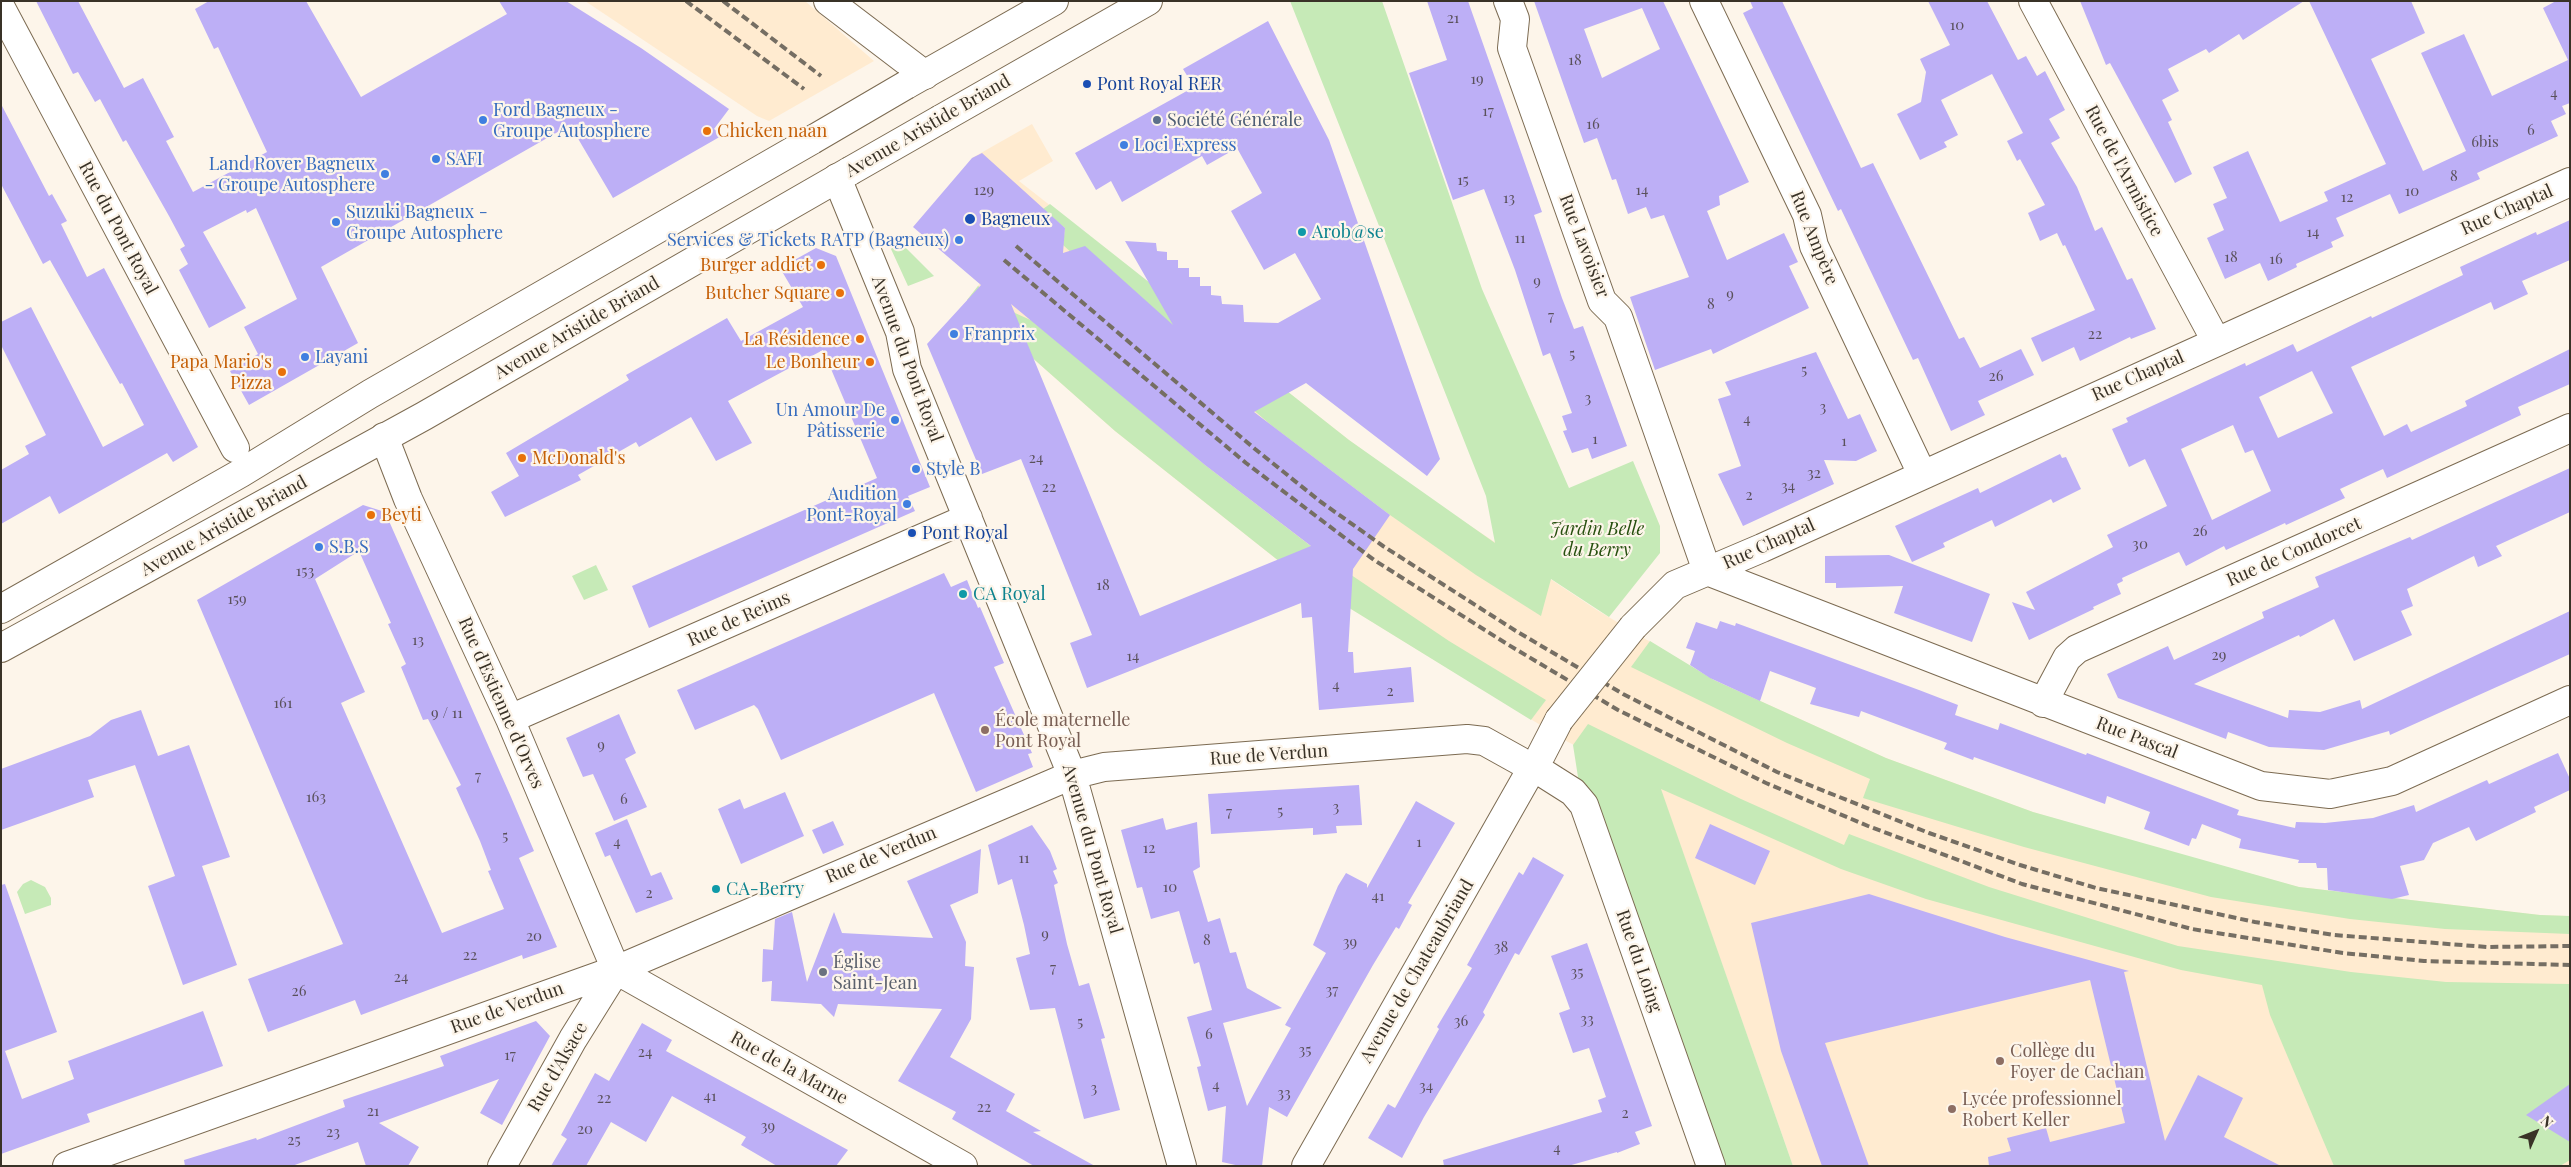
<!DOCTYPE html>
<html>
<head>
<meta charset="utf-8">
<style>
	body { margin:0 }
	#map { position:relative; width:2571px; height:1167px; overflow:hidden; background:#fdf5ea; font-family:"Playfair Display",serif }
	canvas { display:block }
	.frame { position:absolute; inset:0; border:2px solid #393227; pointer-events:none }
	.north { position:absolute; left:2511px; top:1107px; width:50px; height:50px; -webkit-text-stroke:4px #fdf5ea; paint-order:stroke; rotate:46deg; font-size:14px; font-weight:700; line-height:20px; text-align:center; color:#393227 }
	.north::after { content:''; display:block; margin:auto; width:18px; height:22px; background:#393227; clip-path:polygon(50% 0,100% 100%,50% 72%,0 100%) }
</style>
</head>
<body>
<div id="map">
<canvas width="2571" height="1167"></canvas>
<div class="frame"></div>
<div class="north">N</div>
</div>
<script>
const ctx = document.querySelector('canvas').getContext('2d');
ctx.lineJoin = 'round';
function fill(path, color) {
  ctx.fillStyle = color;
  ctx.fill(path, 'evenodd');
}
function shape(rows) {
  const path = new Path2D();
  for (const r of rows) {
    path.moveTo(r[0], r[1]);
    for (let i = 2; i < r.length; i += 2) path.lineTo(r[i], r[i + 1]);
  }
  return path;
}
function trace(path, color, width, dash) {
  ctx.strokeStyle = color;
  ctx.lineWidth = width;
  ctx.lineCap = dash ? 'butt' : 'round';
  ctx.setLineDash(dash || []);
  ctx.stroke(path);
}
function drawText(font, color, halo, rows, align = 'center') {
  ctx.font = font + ' "Playfair Display",serif';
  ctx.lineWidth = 4.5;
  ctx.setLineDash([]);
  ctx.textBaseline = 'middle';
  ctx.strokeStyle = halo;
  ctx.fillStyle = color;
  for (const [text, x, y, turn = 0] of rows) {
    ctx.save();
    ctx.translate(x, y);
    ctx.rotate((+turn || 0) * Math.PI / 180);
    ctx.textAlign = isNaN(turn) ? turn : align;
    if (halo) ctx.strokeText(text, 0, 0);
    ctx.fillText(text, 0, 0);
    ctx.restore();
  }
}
const built = shape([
	[585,1,805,1,874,61,769,121,757,116],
	[1032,124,1053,161,1019,181,1349,440,1427,497,1597,610,1714,680,1886,758,2033,812,2138,843,2299,887,2540,915,2570,916,2570,1166,1793,1166,1660,788,1568,742,1299,577,1115,431,967,300,981,282,972,158]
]);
const green = shape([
	[1290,1,1382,1,1482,289,1569,488,1633,461,1660,526,1660,553,1609,617,1551,579,1541,616,1476,575,1390,515,1271,425,1121,297,1063,245,1065,228,1043,209,1050,204,1349,440,1495,543,1486,496],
	[899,241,934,276,908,286,891,249],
	[978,286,1015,313,1035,322,1205,465,1329,560,1449,641,1546,700,1531,720,1299,577,1115,431,967,300],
	[596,565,608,590,584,600,572,576],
	[1650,641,1714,680,1886,758,2033,812,2299,887,2540,915,2570,916,2570,934,2445,929,2350,919,2211,897,2024,847,1863,798,1870,779,1787,743,1631,667],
	[1588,724,1741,799,1844,845,1849,834,1989,887,2178,946,2351,972,2446,982,2570,984,2570,1160,2560,1166,2334,1166,2270,1015,2262,985,2181,970,1926,899,1841,869,1661,789,1793,1166,1721,1166,1599,818,1578,777,1573,745],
	[31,880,45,887,51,898,51,905,25,914,17,892,23,884]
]);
const building = shape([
	[36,1,78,1,124,88,143,78,174,137,166,141,193,192,267,152,218,47,214,49,195,9,209,1,306,1,361,97,507,14,499,1,566,1,641,48,729,109,714,129,723,135,613,198,570,125,321,267,358,343,249,405,230,371,258,354,244,327,297,299,256,208,247,213,246,210,203,232,246,308,209,328,179,270,188,264,180,249,185,246,169,216,126,140,123,142,100,99,95,102,78,72,73,74],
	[1427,1,1468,1,1542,212,1534,215,1562,298,1574,329,1583,326,1627,446,1592,459,1588,448,1572,453,1563,431,1567,430,1562,416,1572,413,1550,353,1543,356,1515,270,1484,189,1453,200,1409,73,1447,60],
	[1534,1,1663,1,1749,182,1719,196,1720,205,1707,211,1727,260,1784,233,1798,262,1789,266,1809,308,1713,354,1711,349,1655,370,1630,297,1689,277,1664,215,1651,219,1646,207,1628,214,1616,179,1612,180,1597,138,1584,143],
	[1642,8,1660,49,1602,78,1584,29],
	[1750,1,1782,1,1861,168,1873,163,1959,339,1964,337,1980,368,2021,349,2034,375,1978,401,1985,415,1951,431,1918,358,1913,360,1841,209,1838,211,1743,13,1753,8],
	[1928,1,1987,1,2018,60,2026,56,2037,76,2045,71,2065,110,2049,119,2060,138,2051,143,2077,187,2095,231,2102,227,2127,280,2132,278,2156,329,2131,339,2130,337,2080,361,2074,347,2042,362,2031,338,2095,310,2065,245,2063,246,2057,233,2040,241,2028,213,2045,205,2020,159,2017,161,2007,141,2023,133,1992,74,1941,100,1958,135,1944,142,1947,147,1920,160,1897,114,1921,102,1926,72,1920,59,1950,45],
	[2080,1,2304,1,2243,40,2239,34,2209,53,2206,49,2168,69,2179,91,2162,100,2172,120,2168,122,2192,174,2175,183,2110,63,2106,65],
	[2309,1,2411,1,2425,33,2371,59,2423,171,2466,151,2421,53,2464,34,2492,96,2568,60,2543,8,2556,1,2570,1,2570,103,2562,106,2566,114,2551,121,2558,136,2477,173,2480,179,2399,214,2390,194,2336,218,2344,236,2331,242,2333,247,2296,264,2297,267,2268,281,2260,263,2225,279,2207,238,2224,230,2213,204,2227,198,2213,167,2248,151,2280,222,2328,201,2324,192,2386,164],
	[1268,21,1329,140,1440,459,1427,476,1306,383,1254,412,1390,515,1353,569,1348,652,1353,652,1354,673,1411,667,1414,702,1319,710,1312,617,1302,618,1301,603,1087,688,1070,643,1092,635,1021,459,982,474,927,344,981,285,913,227,972,158,982,153,1065,228,1063,253,1085,246,1173,325,1125,241,1156,243,1157,251,1167,252,1167,260,1178,260,1178,268,1189,268,1189,277,1200,277,1200,286,1211,286,1211,295,1221,296,1222,304,1243,305,1244,322,1278,323,1321,299,1295,253,1264,270,1231,211,1262,193,1237,148,1207,165,1202,156,1122,202,1111,181,1096,190,1075,153,1194,87,1183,69],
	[1011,304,1205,465,1311,546,1140,616],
	[1,104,49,196,52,194,67,221,61,224,87,277,104,268,198,447,173,462,167,453,59,514,50,496,1,524,1,470,29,454,25,446,46,435,1,345,1,322,31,307,103,447,144,425,122,383,120,384,50,260,43,264,1,184],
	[2570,220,2570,260,2522,281,2528,294,2494,310,2491,302,2351,367,2384,436,2407,424,2411,432,2467,406,2465,401,2570,349,2570,384,2518,407,2521,415,2387,478,2383,469,2340,489,2345,498,2286,525,2285,523,2226,550,2224,546,2186,566,2179,552,2122,578,2123,581,2117,584,2121,594,2093,607,2094,609,2029,640,2012,602,2035,610,2026,592,2113,547,2107,535,2167,506,2145,459,2129,467,2112,429,2128,422,2126,418,2245,363,2246,366,2293,344,2297,352,2371,316,2372,318,2463,275,2460,267,2536,232,2537,235],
	[2312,371,2333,413,2278,438,2259,397],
	[2233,425,2245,453,2253,450,2271,491,2212,520,2181,449],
	[816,248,836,256,930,487,908,496,915,511,649,628,632,586,877,478,823,350,728,401,752,443,716,461,691,417,639,447,636,442,578,475,581,480,505,517,491,492,519,476,506,453,629,380,626,375,727,318,741,341,803,307,780,268],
	[1816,352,1848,419,1860,414,1877,451,1856,461,1824,460,1834,484,1743,526,1718,474,1741,466,1718,399,1731,395,1725,382],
	[2060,454,2062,458,2066,457,2081,489,2053,503,2051,499,1995,527,1992,520,1943,543,1945,547,1912,562,1895,526,1978,488,1980,493],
	[2570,468,2570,512,2496,546,2502,556,2478,567,2474,556,2407,589,2413,606,2401,611,2412,635,2354,661,2334,619,2300,637,2299,635,2194,684,2288,718,2289,710,2320,712,2360,700,2362,709,2570,611,2570,654,2390,735,2389,731,2324,750,2269,747,2228,732,2226,739,2118,698,2107,674,2168,646,2174,660,2264,618,2262,612,2319,587,2315,577,2410,537,2412,540],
	[363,505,385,512,511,797,534,851,519,858,557,947,523,959,522,955,361,1015,355,1000,268,1032,248,979,343,944,197,600],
	[359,551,391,623,388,624,406,664,401,667,423,720,428,719,461,785,456,788,480,841,491,870,488,871,504,909,442,933,341,703,365,692,315,579],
	[1889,555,1990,594,1972,642,1894,613,1903,586,1836,588,1836,583,1825,583,1825,556],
	[944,573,951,587,967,580,978,608,980,607,1004,663,994,667,1032,753,1028,754,1033,767,976,792,934,693,781,760,758,709,754,705,695,730,677,690],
	[1720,621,1735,626,1736,623,1919,690,1958,705,1955,715,1998,730,2000,723,2086,755,2087,753,2239,810,2237,815,2295,828,2296,822,2325,823,2373,818,2414,805,2416,812,2487,780,2489,784,2558,753,2570,779,2570,790,2534,807,2536,812,2476,841,2469,827,2433,843,2424,860,2400,866,2409,895,2392,899,2328,890,2327,868,2317,868,2316,863,2298,863,2299,860,2239,848,2241,839,2202,824,2196,839,2192,838,2189,846,2144,829,2150,812,2107,796,2105,804,1974,757,1973,760,1944,749,1947,743,1861,711,1859,717,1810,704,1816,688,1770,671,1760,701,1710,678,1690,665,1695,651,1686,648,1696,622,1717,629],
	[141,710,158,756,189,745,230,857,202,866,237,965,183,985,148,886,175,876,135,765,88,780,94,797,1,830,1,769,90,736,111,720],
	[619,714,636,753,625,759,647,807,614,821,593,774,583,777,566,738],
	[1359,785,1362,825,1336,826,1337,833,1313,835,1313,828,1211,834,1208,794],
	[785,792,804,836,741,864,718,809,740,799,744,809],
	[1416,801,1455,823,1408,903,1412,905,1399,929,1396,927,1373,965,1287,1117,1269,1107,1262,1166,1240,1166,1222,1162,1226,1106,1208,1111,1197,1067,1201,1066,1187,1017,1212,1010,1199,962,1194,964,1179,911,1151,919,1142,887,1137,888,1121,830,1163,818,1166,830,1197,822,1200,867,1193,871,1208,922,1220,918,1230,953,1236,952,1247,988,1282,1008,1223,1023,1247,1106,1291,1028,1285,1025,1326,953,1313,945,1338,886,1346,873,1367,884,1367,888],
	[627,819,651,876,661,872,673,899,636,913,610,855,605,857,595,833],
	[833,821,844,845,823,854,812,830],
	[1710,824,1770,851,1755,885,1695,858],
	[1032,825,1050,851,1057,869,1053,871,1058,883,1054,885,1067,944,1079,986,1089,983,1105,1038,1101,1039,1120,1110,1084,1119,1055,1008,1030,1010,1016,958,1030,954,1024,925,1012,879,998,885,988,845],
	[981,849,978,893,950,905,966,942,965,966,974,967,971,1019,950,1057,1015,1094,1006,1111,1041,1131,1033,1132,1095,1166,1034,1166,952,1119,956,1112,898,1081,942,1009,838,1004,834,1017,821,1004,771,1001,772,981,762,982,763,949,773,950,775,919,792,912,807,982,834,912,842,933,933,938,907,881],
	[1533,857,1564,875,1519,955,1515,953,1483,1012,1485,1015,1424,1117,1402,1158,1368,1138,1388,1104,1395,1108,1439,1029,1437,1027,1472,968,1467,965,1519,872,1523,875],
	[5,884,57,1032,5,1051,22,1099,74,1079,68,1061,203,1011,223,1066,87,1114,90,1122,1,1154,1,885],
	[1869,894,2005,937,2129,971,2124,972,2165,1141,2198,1075,2243,1098,2224,1137,2281,1166,1989,1166,1988,1157,2011,1151,2007,1138,2046,1128,2050,1142,2125,1123,2090,980,1825,1043,1869,1166,1822,1166,1781,1051,1751,923],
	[1587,943,1652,1126,1635,1132,1640,1144,1617,1153,1617,1152,1568,1166,1444,1166,1443,1160,1602,1112,1598,1100,1606,1097,1589,1048,1573,1053,1559,1013,1570,1009,1551,956],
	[536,1021,550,1036,502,1125,480,1113,499,1079,379,1123,419,1147,408,1166,366,1166,358,1142,292,1166,185,1166,184,1160,256,1138,257,1140,345,1107,343,1100,444,1066,440,1056],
	[642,1023,672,1040,666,1051,848,1150,836,1166,777,1166,741,1145,746,1137,672,1096,646,1142,611,1122,586,1166,551,1166,567,1139,561,1135,595,1073,609,1081],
	[2570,1084,2570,1142,2526,1115]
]);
const minor = shape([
	[828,1,925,75],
	[1508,1,1515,19,1512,48,1602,301,1618,317,1707,571],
	[1704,1,1807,215,1814,246,1922,474],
	[2033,1,2216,341],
	[1,8,235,448],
	[837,178,900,332,907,369,1072,775,1182,1166],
	[384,437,408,499,510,719,616,970],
	[1707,571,2261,786,2330,794,2392,781,2570,700],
	[1633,627,1675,585,1762,548,2570,182],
	[2043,703,2067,658,2077,649,2570,428],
	[510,719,968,518],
	[1541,755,1559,720],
	[1543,773,1573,792,1584,805,1711,1166],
	[616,970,963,1166],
	[67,1166,616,970,1072,775,1104,767,1467,739,1484,741,1520,761],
	[502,1166,573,1039,616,970],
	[1306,1166,1527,777]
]);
const major = shape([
	[906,85,1054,1],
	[941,119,1148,1],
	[1,609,241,473,370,394,812,140],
	[1,648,424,416,850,171]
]);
const rail = shape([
	[686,1,804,89],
	[723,1,821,76],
	[1016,246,1255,449,1321,502,1383,546,1516,631,1623,694,1777,772,1929,833,2020,865,2096,888,2255,922,2334,935,2487,947,2570,946],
	[1004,260,1246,463,1374,560,1507,644,1618,710,1766,783,1868,826,2022,884,2192,929,2343,953,2424,961,2570,965]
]);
const minorBridge = shape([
	[1559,720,1633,627]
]);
const majorBridge = shape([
	[812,140,906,85],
	[850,171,941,119]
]);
const markers = [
	[1087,84,5,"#1a4fb4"],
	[483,120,5,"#3f7fe0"],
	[1157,120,5,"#5c6f8a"],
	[707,131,5,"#e8710a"],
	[1124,145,5,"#3f7fe0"],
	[436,159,5,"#3f7fe0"],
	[385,174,5,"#3f7fe0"],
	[970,219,6,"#1a4fb4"],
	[336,222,5,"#3f7fe0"],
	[1302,232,5,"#0f9aa8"],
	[959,240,5,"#3f7fe0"],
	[821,265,5,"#e8710a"],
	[840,293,5,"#e8710a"],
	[954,334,5,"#3f7fe0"],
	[860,339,5,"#e8710a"],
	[305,357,5,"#3f7fe0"],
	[870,362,5,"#e8710a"],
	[282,372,5,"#e8710a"],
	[895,420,5,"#3f7fe0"],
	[522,458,5,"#e8710a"],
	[916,469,5,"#3f7fe0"],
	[907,504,5,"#3f7fe0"],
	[371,515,5,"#e8710a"],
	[912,533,5,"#1a4fb4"],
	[319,547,5,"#3f7fe0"],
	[963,594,5,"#0f9aa8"],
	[985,730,5,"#8d6e63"],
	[716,889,5,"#0f9aa8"],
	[823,972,5,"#6b7280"],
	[2000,1061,5,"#8d6e63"],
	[1952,1109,5,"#8d6e63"]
];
const numberNames = [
	["21",1453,18],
	["10",1957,25],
	["18",1575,60],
	["19",1477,79],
	["4",2554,93],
	["17",1488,111],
	["16",1593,124],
	["6",2531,130],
	["6bis",2485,142],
	["8",2454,176],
	["15",1463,180],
	["129",984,190],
	["14",1642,190],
	["10",2412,191],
	["12",2347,197],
	["13",1509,198],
	["14",2313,232],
	["11",1520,238],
	["18",2231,257],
	["16",2276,259],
	["9",1537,281],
	["9",1730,294],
	["8",1711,304],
	["7",1551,316],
	["22",2095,334],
	["5",1572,354],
	["5",1804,370],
	["26",1996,376],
	["3",1588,398],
	["3",1823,407],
	["4",1747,419],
	["1",1595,439],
	["1",1844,441],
	["24",1036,458],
	["32",1814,473],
	["34",1788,486],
	["22",1049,487],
	["2",1749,495],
	["26",2200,531],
	["30",2140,544],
	["153",305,571],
	["18",1103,585],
	["159",237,599],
	["13",418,640],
	["29",2219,655],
	["14",1133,656],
	["4",1336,685],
	["2",1390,691],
	["161",283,703],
	["9 / 11",447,713],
	["9",601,745],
	["7",478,776],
	["163",316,797],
	["6",624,799],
	["3",1336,807],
	["5",1280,811],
	["7",1229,812],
	["5",505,836],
	["4",617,842],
	["1",1419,842],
	["12",1149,848],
	["11",1024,858],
	["10",1170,887],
	["2",649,893],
	["41",1378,896],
	["9",1045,934],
	["20",534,936],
	["8",1207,940],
	["39",1350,942],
	["38",1501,947],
	["22",470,955],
	["7",1053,968],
	["35",1577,972],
	["24",401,977],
	["37",1332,990],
	["26",299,991],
	["33",1587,1019],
	["36",1461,1021],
	["5",1080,1022],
	["6",1209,1034],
	["35",1305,1050],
	["24",645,1052],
	["17",510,1055],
	["4",1216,1085],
	["34",1426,1086],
	["3",1094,1088],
	["33",1284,1093],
	["41",710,1096],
	["22",604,1098],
	["22",984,1107],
	["21",373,1111],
	["2",1625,1113],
	["39",768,1126],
	["20",585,1129],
	["23",333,1132],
	["25",294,1140],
	["4",1557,1148]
];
const transitNames = [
	["Pont Royal RER",1097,84],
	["Bagneux",981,219],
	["Pont Royal",922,533]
];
const shopNames = [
	["Ford Bagneux -",493,110],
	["Groupe Autosphere",493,131],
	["Loci Express",1134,145],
	["SAFI",446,159],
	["Land Rover Bagneux",375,164,"right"],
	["- Groupe Autosphere",375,185,"right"],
	["Suzuki Bagneux -",346,212],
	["Groupe Autosphere",346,233],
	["Services & Tickets RATP (Bagneux)",949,240,"right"],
	["Franprix",964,334],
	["Layani",315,357],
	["Un Amour De",885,410,"right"],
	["Pâtisserie",885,431,"right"],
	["Style B",926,469],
	["Audition",897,494,"right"],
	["Pont-Royal",897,515,"right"],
	["S.B.S",329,547]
];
const serviceNames = [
	["Société Générale",1167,120]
];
const streetNames = [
	["Avenue Aristide Briand",928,126,-30],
	["Rue de l'Armistice",2124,171,62],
	["Rue Chaptal",2507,210,-24],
	["Rue du Pont Royal",118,228,62],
	["Rue Ampère",1814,238,68],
	["Rue Lavoisier",1584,246,69],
	["Avenue Aristide Briand",577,328,-30],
	["Avenue du Pont Royal",907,359,70],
	["Rue Chaptal",2138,376,-24],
	["Avenue Aristide Briand",224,526,-29],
	["Rue Chaptal",1769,544,-24],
	["Rue de Condorcet",2294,552,-24],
	["Rue de Reims",739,619,-24],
	["Rue d'Estienne d'Orves",501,703,66],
	["Rue Pascal",2137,738,21],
	["Rue de Verdun",1269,755,-4],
	["Avenue du Pont Royal",1092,849,74],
	["Rue de Verdun",881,855,-23],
	["Rue du Loing",1639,961,71],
	["Avenue de Chateaubriand",1417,971,-60],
	["Rue de Verdun",507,1008,-20],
	["Rue d'Alsace",558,1067,-60],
	["Rue de la Marne",789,1068,29]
];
const foodNames = [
	["Chicken naan",717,131,"left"],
	["Burger addict",811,265],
	["Butcher Square",830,293],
	["La Résidence",850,339],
	["Papa Mario's",272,362],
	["Pizza",272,383],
	["Le Bonheur",860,362],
	["McDonald's",532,458,"left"],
	["Beyti",381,515,"left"]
];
const cultureNames = [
	["Arob@se",1312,232],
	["CA Royal",973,594],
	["CA-Berry",726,889]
];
const parkNames = [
	["Jardin Belle",1597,529],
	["du Berry",1597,550]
];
const educationNames = [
	["École maternelle",995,720],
	["Pont Royal",995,741],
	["Collège du",2010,1051],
	["Foyer de Cachan",2010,1072],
	["Lycée professionnel",1962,1099],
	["Robert Keller",1962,1120]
];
const worshipNames = [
	["Église",833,962],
	["Saint-Jean",833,983]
];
fill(built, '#ffebd0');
fill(green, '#c6eab7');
fill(building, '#bdaff6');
trace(minor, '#7c6b52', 30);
trace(major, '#7c6b52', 30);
trace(minor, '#fff', 28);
trace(major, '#fff', 28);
trace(rail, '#756e63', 4, [8, 4]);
trace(minorBridge, '#7c6b52', 30, []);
trace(majorBridge, '#7c6b52', 30, []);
trace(minorBridge, '#fff', 28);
trace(majorBridge, '#fff', 28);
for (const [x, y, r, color] of markers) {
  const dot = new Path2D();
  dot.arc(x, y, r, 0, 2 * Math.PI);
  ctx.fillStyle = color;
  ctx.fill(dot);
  trace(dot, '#fdf5ea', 2);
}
drawText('15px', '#5a515b', null, numberNames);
drawText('18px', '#164399', '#fdf5ea', transitNames, 'left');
drawText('18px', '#366cbe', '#fdf5ea', shopNames, 'left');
drawText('18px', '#4e5e75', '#fdf5ea', serviceNames, 'left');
drawText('18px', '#393227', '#fdf5ea', streetNames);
drawText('18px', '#c56008', '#fdf5ea', foodNames, 'right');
drawText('18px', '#0d838f', '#fdf5ea', cultureNames, 'left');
drawText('italic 18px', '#27500f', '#fdf5ea', parkNames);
drawText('18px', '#785e54', '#fdf5ea', educationNames, 'left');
drawText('18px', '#5b616d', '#fdf5ea', worshipNames, 'left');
</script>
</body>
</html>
